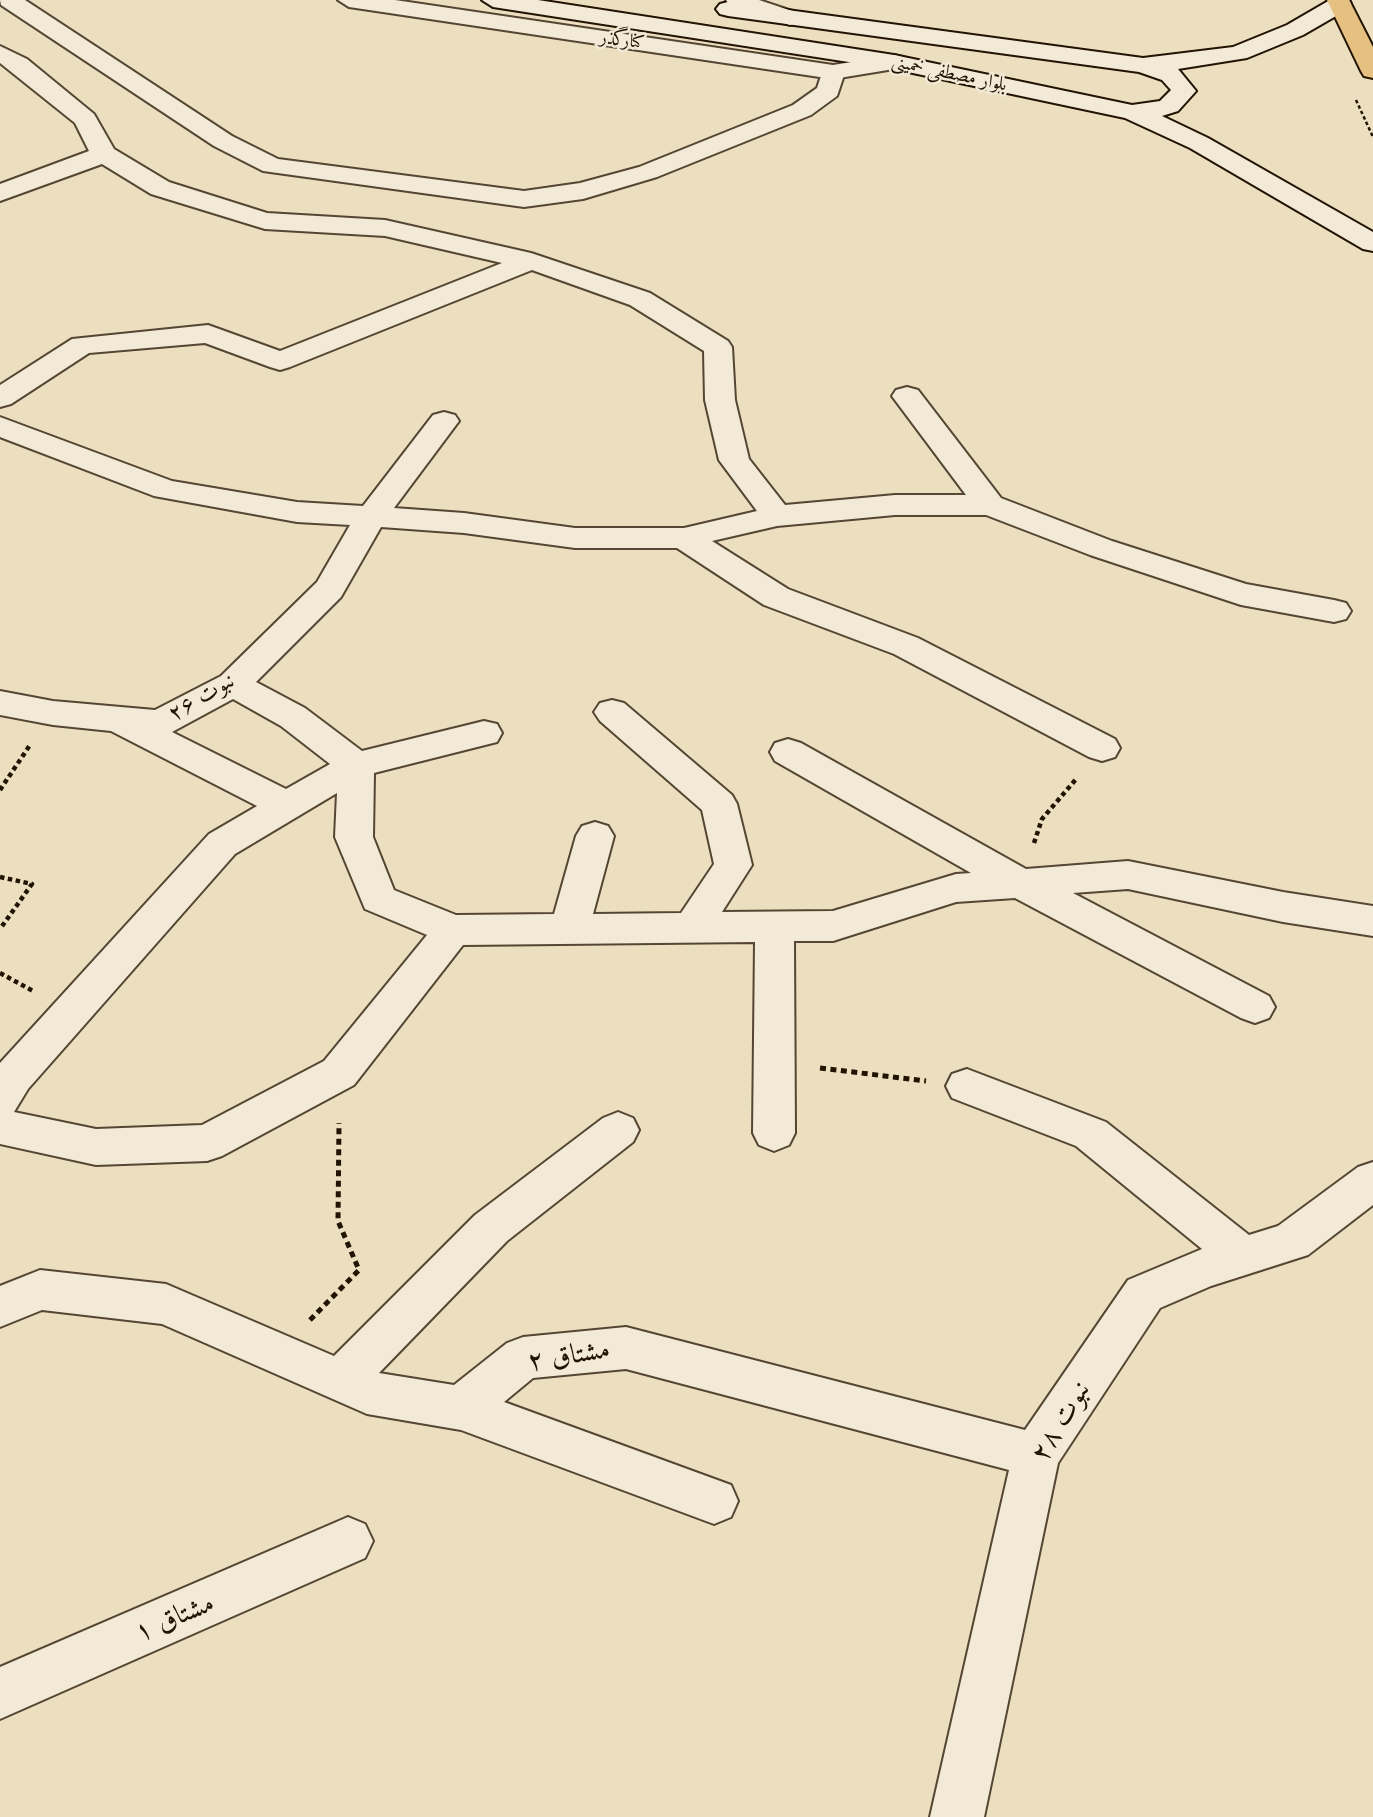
<!DOCTYPE html>
<html>
<head>
<meta charset="utf-8">
<style>
	body { margin:0 }
	canvas { display:block; background:#ebdfc0 }
</style>
</head>
<body>
<canvas width="1373" height="1817"></canvas>
<script>
const ctx = document.querySelector('canvas').getContext('2d');
ctx.lineJoin = 'round';
function shape(rows) {
  const path = new Path2D();
  for (const r of rows) {
    path.moveTo(r[0], r[1]);
    for (let i = 2; i < r.length; i += 2) path.lineTo(r[i], r[i + 1]);
  }
  return path;
}
function trace(path, color, width, dash) {
  ctx.strokeStyle = color;
  ctx.lineWidth = width;
  ctx.lineCap = dash ? 'butt' : 'round';
  ctx.setLineDash(dash || []);
  ctx.stroke(path);
}
function fill(path, color) {
  ctx.fillStyle = color;
  ctx.fill(path, 'evenodd');
}
function drawText(font, color, halo, rows, align = 'center') {
  ctx.font = font + ' Cardo,Amiri,serif';
  ctx.lineWidth = 5;
  ctx.setLineDash([]);
  ctx.textBaseline = 'middle';
  ctx.strokeStyle = halo;
  ctx.fillStyle = color;
  for (const [text, x, y, turn = 0] of rows) {
    ctx.save();
    ctx.translate(x, y);
    ctx.rotate((+turn || 0) * Math.PI / 180);
    ctx.textAlign = isNaN(turn) ? turn : align;
    if (halo) ctx.strokeText(text, 0, 0);
    ctx.fillText(text, 0, 0);
    ctx.restore();
  }
}
const pathFar2 = shape([
	[1356,100,1373,137]
]);
const pathFar1 = shape([
	[0,790,30,745],
	[1034,843,1042,819,1077,778],
	[0,877,32,884,0,929],
	[0,973,33,991]
]);
const path = shape([
	[820,1068,926,1081],
	[310,1320,359,1270,338,1221,339,1123]
]);
const minor = shape([
	[0,0,25,0,232,136,278,159,524,191,580,183,639,167,793,105,817,88,824,67,842,67,845,72,837,96,811,115,657,177,583,199,524,207,263,171,214,146,1,5,0,0],
	[0,46,27,59,94,114,114,149,169,182,267,213,385,220,531,253,650,293,728,341,732,347,735,400,749,459,785,505,895,495,966,495,892,396,896,390,907,387,918,390,1001,498,1112,541,1246,584,1334,600,1346,603,1351,611,1346,619,1334,622,1241,605,1090,555,986,515,895,515,777,526,712,541,788,589,918,638,1115,739,1120,748,1115,757,1102,761,1089,757,894,654,764,605,677,548,575,548,464,533,381,527,341,597,256,682,305,708,362,751,484,721,497,724,502,733,497,742,374,773,373,837,394,890,456,915,554,914,576,836,582,826,595,822,608,826,614,836,593,914,681,913,714,864,702,810,600,721,594,712,600,703,612,700,624,703,732,795,737,804,752,865,722,912,833,911,956,874,971,873,775,761,770,752,775,743,788,739,801,743,1026,869,1128,861,1283,892,1373,906,1373,936,1283,922,1128,889,1073,893,1269,996,1275,1007,1269,1018,1255,1023,1241,1018,1015,898,956,902,833,941,794,941,795,1133,789,1145,774,1151,759,1145,753,1133,755,942,463,945,354,1085,222,1156,207,1161,96,1165,0,1144,0,1063,209,834,257,806,111,731,53,725,0,715,0,691,53,701,155,710,221,676,317,582,350,525,297,522,154,496,0,437,0,417,172,481,297,502,363,506,433,415,444,412,455,415,459,421,394,508,464,513,575,528,684,528,757,511,719,460,705,400,704,351,630,305,532,270,290,367,280,370,270,367,205,343,89,353,11,404,0,407,0,385,72,339,208,325,280,351,502,263,385,236,265,229,151,194,102,164,0,201,0,184,89,151,75,123,0,63,0,46],
	[233,699,281,726,330,764,286,789,172,732,233,699],
	[337,793,335,837,365,909,427,935,324,1061,202,1125,96,1129,14,1112,28,1089,235,854,337,793],
	[967,1069,1106,1122,1249,1235,1278,1226,1358,1167,1373,1162,1373,1205,1308,1255,1211,1286,1160,1308,1058,1463,984,1817,930,1817,1009,1470,626,1369,533,1378,504,1402,731,1485,738,1501,731,1517,714,1524,461,1430,367,1414,162,1324,42,1310,0,1327,0,1286,40,1270,166,1284,334,1356,475,1215,603,1118,618,1112,633,1118,639,1130,633,1142,507,1241,379,1373,454,1385,507,1343,523,1337,626,1327,1025,1430,1128,1280,1202,1249,1076,1146,952,1098,946,1086,952,1074,967,1069],
	[348,1517,365,1524,373,1541,365,1558,0,1719,0,1667,348,1517]
]);
const tertiary = shape([
	[338,0,395,0,833,65,894,55,902,57,906,62,902,67,894,69,833,79,349,7,338,0],
	[726,0,759,0,798,13,802,18,798,23,790,25,729,5,726,0]
]);
const secondary = shape([
	[482,0,538,0,894,55,1132,105,1160,101,1171,90,1162,80,1139,72,728,16,720,14,716,9,720,4,728,2,1143,58,1233,47,1287,25,1330,0,1349,0,1351,4,1348,9,1303,35,1247,58,1178,69,1196,91,1178,111,1162,116,1208,138,1373,232,1373,251,1363,249,1190,148,1125,118,894,69,493,7,482,0]
]);
const primary = shape([
	[1327,0,1349,0,1373,47,1373,78,1364,76,1361,71,1327,0]
]);
const farStreetnames = [
	["کنارگذر",622,41,8],
	["بلوار مصطفی خمینی",949,74,12]
];
const streetNames = [
	["نبوت ۲۶",202,698,-31]
];
const nearStreetnames = [
	["مشتاق ۲",569,1357,-9],
	["نبوت ۲۸",1062,1422,-59],
	["مشتاق ۱",175,1619,-23]
];
trace(minor, '#544632', 4);
trace(tertiary, '#544632', 4);
trace(secondary, '#221303', 4);
trace(primary, '#221303', 4);
trace(pathFar2, '#221303', 2.5, [3.5, 2.5]);
trace(pathFar1, '#221303', 4.5, [4.5, 3.5]);
trace(path, '#221303', 5, [6, 4.5]);
fill(minor, '#f2ead6');
fill(tertiary, '#f2ead6');
fill(secondary, '#f2ead6');
fill(primary, '#e6c080');
drawText('19px', '#221303', '#f2ead6', farStreetnames);
drawText('23px', '#221303', '#f2ead6', streetNames);
drawText('28px', '#221303', '#f2ead6', nearStreetnames);
</script>
</body>
</html>
